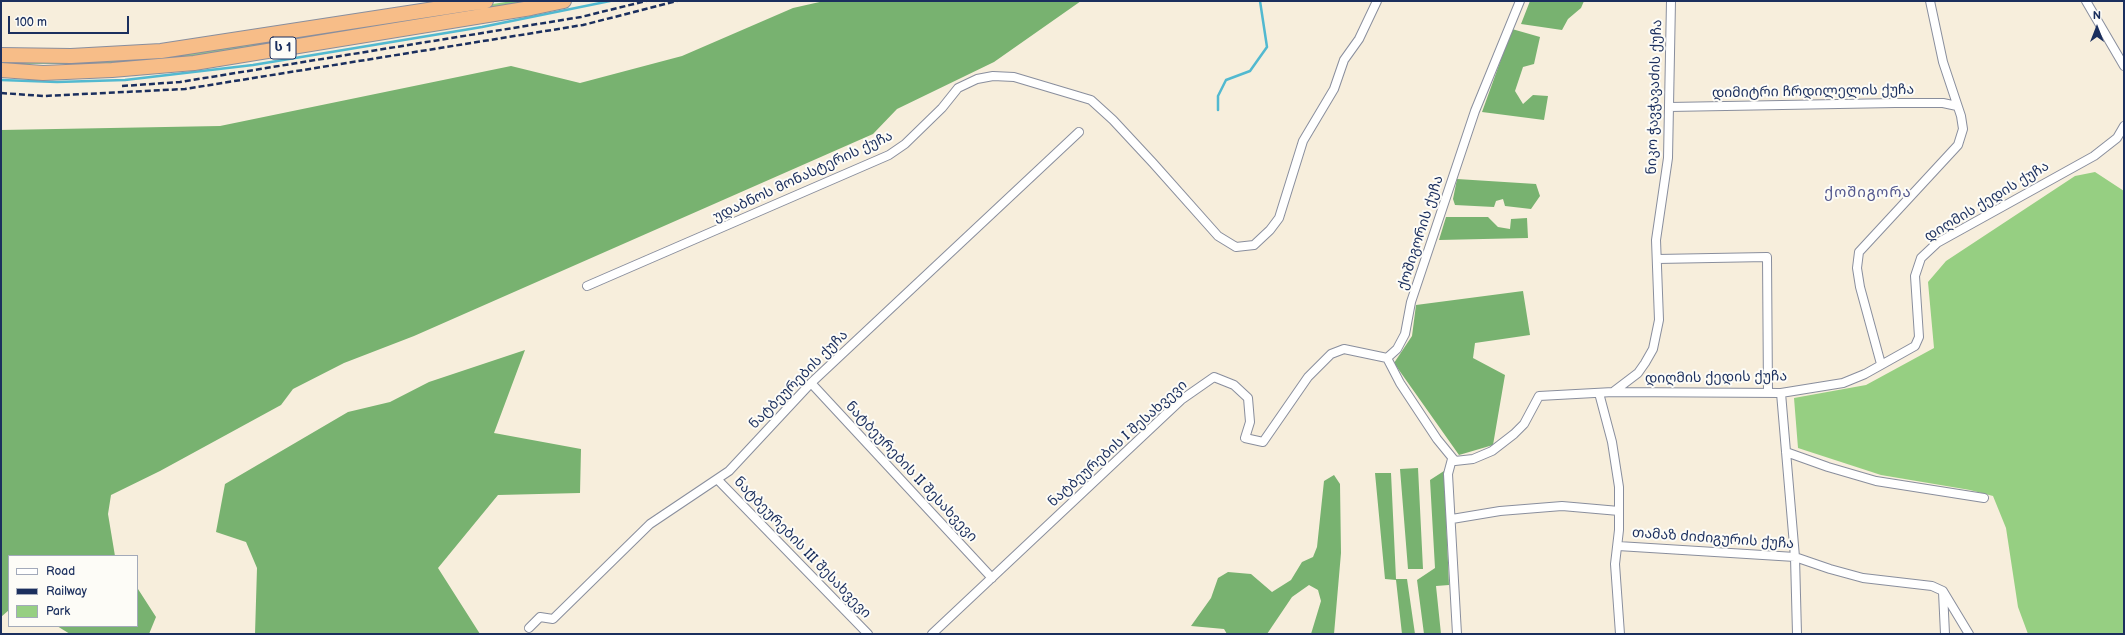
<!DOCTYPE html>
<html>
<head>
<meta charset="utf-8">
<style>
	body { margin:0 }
	#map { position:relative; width:2125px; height:635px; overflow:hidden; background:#f7eedc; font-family:"Balsamiq Sans",sans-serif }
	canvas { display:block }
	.frame { position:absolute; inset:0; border:2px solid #1b2f5e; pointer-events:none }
	.legend { position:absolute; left:8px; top:555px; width:130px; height:72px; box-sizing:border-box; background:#fdfcf7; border:1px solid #a3aaba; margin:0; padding:5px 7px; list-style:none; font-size:12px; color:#1b2f5e }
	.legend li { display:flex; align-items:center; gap:8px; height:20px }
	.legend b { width:20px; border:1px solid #a3aaba }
	.north { position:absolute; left:2077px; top:8px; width:40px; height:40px; -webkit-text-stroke:3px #fdfcf7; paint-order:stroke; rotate:0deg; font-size:11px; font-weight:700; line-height:16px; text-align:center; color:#1b2f5e }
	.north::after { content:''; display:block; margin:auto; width:14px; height:18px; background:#1b2f5e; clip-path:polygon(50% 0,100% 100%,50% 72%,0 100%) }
	.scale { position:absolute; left:8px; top:16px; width:121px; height:18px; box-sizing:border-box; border:2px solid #1b2f5e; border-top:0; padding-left:5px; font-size:12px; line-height:14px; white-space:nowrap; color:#1b2f5e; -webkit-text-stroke:3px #fdfcf7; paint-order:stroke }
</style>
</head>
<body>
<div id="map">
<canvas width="2125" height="635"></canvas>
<div class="frame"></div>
<ul class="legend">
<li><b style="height:5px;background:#fff"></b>Road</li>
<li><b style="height:5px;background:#1b2f5e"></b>Railway</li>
<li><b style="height:11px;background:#96cf82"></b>Park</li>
</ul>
<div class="north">N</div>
<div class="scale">100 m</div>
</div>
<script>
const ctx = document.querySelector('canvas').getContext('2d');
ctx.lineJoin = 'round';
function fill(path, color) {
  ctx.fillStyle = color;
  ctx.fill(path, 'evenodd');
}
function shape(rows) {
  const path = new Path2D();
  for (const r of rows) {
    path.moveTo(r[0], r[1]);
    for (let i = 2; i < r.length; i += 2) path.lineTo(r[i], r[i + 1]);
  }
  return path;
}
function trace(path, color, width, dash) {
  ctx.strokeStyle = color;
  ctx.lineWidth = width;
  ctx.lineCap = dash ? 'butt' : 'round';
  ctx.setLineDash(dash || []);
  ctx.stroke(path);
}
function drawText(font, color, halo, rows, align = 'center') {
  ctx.font = font + ' "Balsamiq Sans","Noto Sans Georgian",sans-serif';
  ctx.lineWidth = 4;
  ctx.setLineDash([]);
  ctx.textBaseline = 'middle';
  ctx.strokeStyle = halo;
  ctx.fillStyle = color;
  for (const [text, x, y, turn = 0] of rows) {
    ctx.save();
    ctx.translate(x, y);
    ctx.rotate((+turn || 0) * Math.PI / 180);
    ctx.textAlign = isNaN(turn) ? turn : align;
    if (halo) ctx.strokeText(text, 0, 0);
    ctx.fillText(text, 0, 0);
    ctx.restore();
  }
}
const green = shape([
	[512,1,531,1,335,35,202,55,112,64,1,64,1,59,334,29],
	[2095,172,2124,191,2124,634,2028,634,2018,607,2006,528,1993,496,1970,490,1881,475,1798,448,1794,398,1866,385,1934,348,1928,282,1946,261,2075,176]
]);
const forest = shape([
	[824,1,1081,1,994,62,897,109,873,134,414,336,344,363,293,389,281,405,160,471,111,495,108,514,115,556,9,556,9,610,1,617,1,130,220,126,511,66,580,83,682,56,793,8],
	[1530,1,1584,1,1581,8,1568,19,1562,30,1521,24],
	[1512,29,1540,37,1534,64,1523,67,1515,91,1523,104,1533,95,1548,96,1544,120,1482,112],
	[1457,179,1536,184,1540,196,1531,209,1505,206,1503,199,1496,201,1494,207,1455,205,1453,199],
	[1446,217,1488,217,1498,227,1510,229,1511,219,1527,218,1528,238,1439,240],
	[1523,291,1530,335,1475,343,1473,358,1505,375,1493,445,1459,455,1394,363,1412,336,1416,305],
	[525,350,494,433,581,449,580,493,498,495,438,568,480,634,255,634,257,568,246,542,216,532,225,484,348,412,390,402,429,382],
	[1418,468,1423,569,1408,569,1400,469],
	[1444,471,1449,585,1436,586,1441,634,1424,634,1417,580,1435,568,1430,480],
	[1375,473,1391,473,1396,579,1407,579,1415,634,1402,634,1396,580,1385,579],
	[1334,475,1340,484,1341,553,1334,634,1311,634,1321,601,1318,590,1309,585,1292,597,1267,634,1227,634,1224,629,1191,626,1211,598,1218,578,1228,572,1251,574,1272,592,1291,580,1302,562,1313,557,1317,547,1324,481],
	[138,589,156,617,149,634,70,634,57,626,137,626]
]);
const stream = shape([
	[1,80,57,82,125,80,253,65,482,27,610,1],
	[1218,110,1218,96,1226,80,1250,71,1267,47,1260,1]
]);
const street = shape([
	[2086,1,2124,66],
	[1669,107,1895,103,1943,103,1957,106],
	[1657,259,1767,257,1768,393],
	[587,286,889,155,905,144,942,108,958,88,977,79,993,76,1014,77,1091,100,1113,120,1153,163,1218,236,1236,247,1254,245,1270,230,1279,218,1303,141,1334,89,1344,60,1359,39,1377,1],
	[1387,358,1400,383,1437,439,1455,461,1473,459,1492,451,1514,434,1524,424,1539,396,1613,392,1781,393,1843,383,1865,374,1915,346,1919,337,1915,276,1921,258,1937,243,2094,156,2117,138,2124,126],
	[1387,358,1397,349,1405,334,1411,302,1475,111,1520,1],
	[1881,364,1860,287,1857,268,1859,252,1958,145,1963,129,1961,116,1943,62,1930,1],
	[811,383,992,578],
	[1613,392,1638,373,1645,363,1653,349,1659,320,1656,240,1668,158,1671,1],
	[1599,393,1612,442,1619,487,1619,530,1615,564,1620,634],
	[1781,393,1795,557,1797,634],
	[1786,452,1828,467,1876,481,1984,498],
	[1452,459,1448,474,1457,634],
	[718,480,868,634],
	[1452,519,1500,511,1562,506,1619,511],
	[1618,546,1795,557,1830,569,1863,578,1932,586,1943,591,1969,634],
	[1943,592,1945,634],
	[529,628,540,617,553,619,650,524,729,471,811,383,1079,132],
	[932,634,1181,400,1214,377,1234,385,1248,398,1250,422,1245,438,1263,442,1308,377,1331,354,1344,349,1387,358]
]);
const highway = shape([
	[1,55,71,56,161,51,486,1],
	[1,70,43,73,112,70,194,63,531,8,564,1]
]);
const rail = shape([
	[122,86,180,82,581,17,646,1],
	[1,93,44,96,185,89,583,25,677,1]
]);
const shields = [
	[283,48,26]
];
const shieldNames = [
	["ს 1",283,48]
];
const streetNames = [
	["დიმიტრი ჩრდილელის ქუჩა",1813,92,-1],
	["ნიკო ჭავჭავაძის ქუჩა",1655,97,-88],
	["უდაბნოს მონასტერის ქუჩა",803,177,-25],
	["დიღმის ქედის ქუჩა",1987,202,-31],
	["ქოშიგორის ქუჩა",1421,233,-72],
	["დიღმის ქედის ქუჩა",1716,378,-1],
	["ნატბეურების ქუჩა",799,380,-45],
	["ნატბეურების I შესახვევი",1118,444,-42],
	["ნატბეურების II შესახვევი",911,472,47],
	["თამაზ ძიძიგურის ქუჩა",1713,539,4],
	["ნატბეურების III შესახვევი",802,548,46]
];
const neighbourhoodNames = [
	["ქოშიგორა",1868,193]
];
fill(green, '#96cf82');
fill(forest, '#78b270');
trace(stream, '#52b9d0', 2.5);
trace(street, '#898e9d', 10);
trace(highway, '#898e9d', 16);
trace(street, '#fff', 8);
trace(highway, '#f7bd88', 14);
trace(rail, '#1b2f5e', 2.5, [6, 3]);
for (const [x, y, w] of shields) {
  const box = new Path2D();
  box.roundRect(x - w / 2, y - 11, w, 22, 3);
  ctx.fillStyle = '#fdfcf7';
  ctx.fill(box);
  trace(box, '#1b2f5e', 1);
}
drawText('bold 13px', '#1b2f5e', null, shieldNames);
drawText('14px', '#1b2f5e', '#fdfcf7', streetNames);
ctx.letterSpacing = '1px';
drawText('15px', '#54588e', '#fdfcf7', neighbourhoodNames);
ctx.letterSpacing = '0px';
</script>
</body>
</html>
